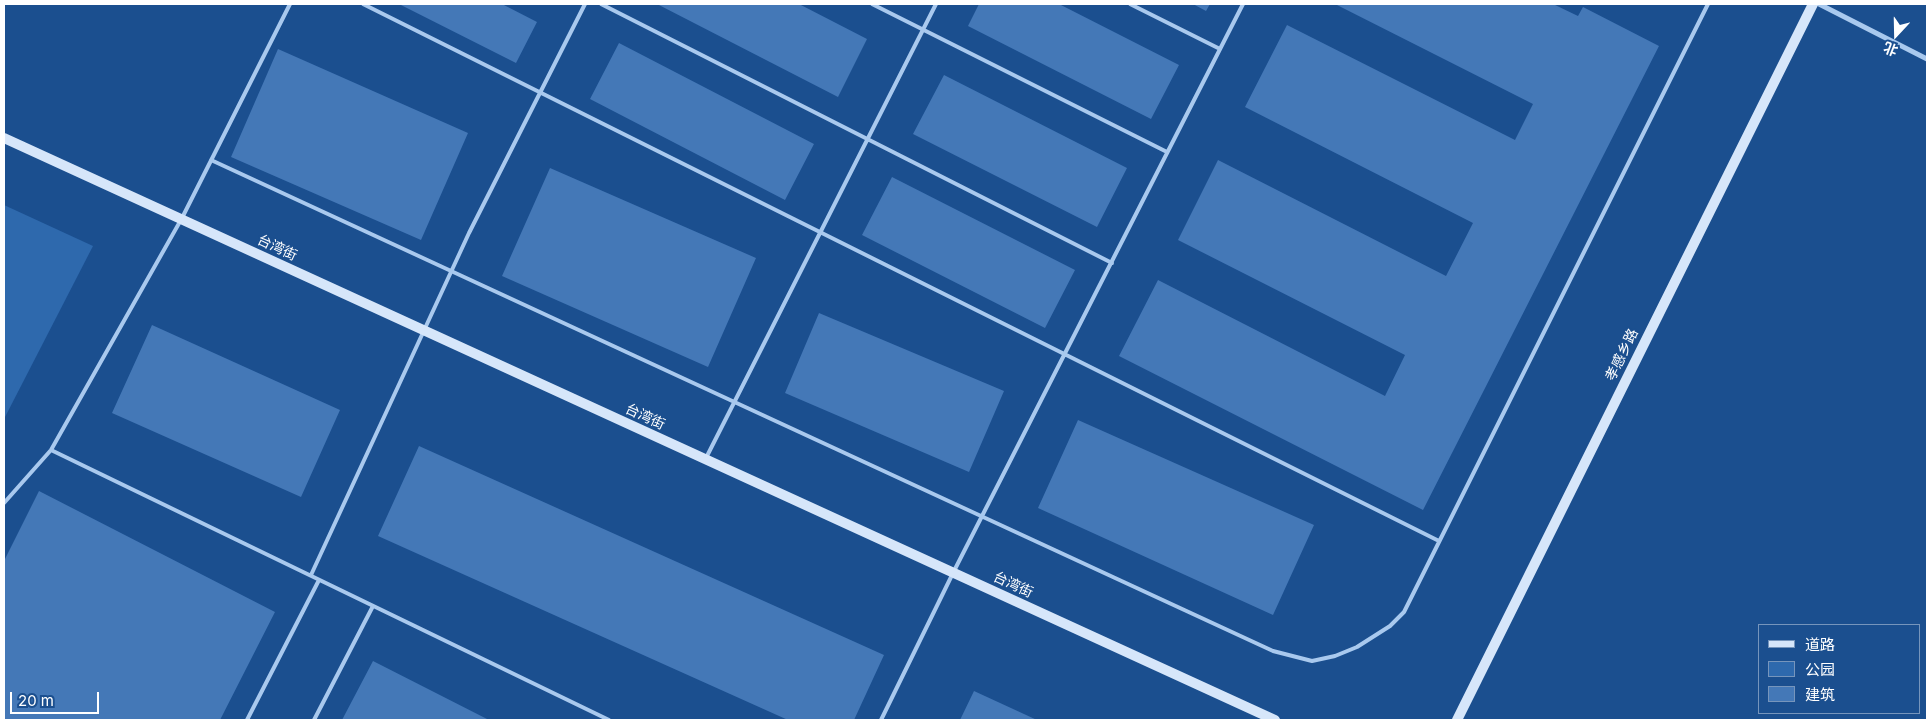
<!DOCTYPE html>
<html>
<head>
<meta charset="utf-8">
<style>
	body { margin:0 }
	#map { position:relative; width:1931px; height:724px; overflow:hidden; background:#1b4f8f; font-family:Inter,"Noto Sans SC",sans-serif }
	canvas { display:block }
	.frame { position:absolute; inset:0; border:5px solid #fff; pointer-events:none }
	.legend { position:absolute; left:1758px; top:624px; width:162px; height:90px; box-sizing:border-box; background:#1b4f8f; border:1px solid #7695bc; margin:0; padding:6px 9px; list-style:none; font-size:15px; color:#fff }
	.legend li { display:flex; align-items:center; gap:10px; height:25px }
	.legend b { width:25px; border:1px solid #7695bc }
	.north { position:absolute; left:1871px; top:10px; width:50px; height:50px; -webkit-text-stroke:4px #1b4f8f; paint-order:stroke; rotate:201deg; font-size:14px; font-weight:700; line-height:20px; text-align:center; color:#fff }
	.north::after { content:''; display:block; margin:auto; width:18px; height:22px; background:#fff; clip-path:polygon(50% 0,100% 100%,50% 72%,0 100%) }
	.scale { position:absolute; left:10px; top:692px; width:89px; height:22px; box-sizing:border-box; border:2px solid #fff; border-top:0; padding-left:6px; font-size:15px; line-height:18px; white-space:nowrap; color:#fff; -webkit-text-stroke:4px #1b4f8f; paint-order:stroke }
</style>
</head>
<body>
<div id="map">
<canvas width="1931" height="724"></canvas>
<div class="frame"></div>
<ul class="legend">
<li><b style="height:6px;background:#d6e6fa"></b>道路</li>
<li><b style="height:14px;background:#2e69ad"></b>公园</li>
<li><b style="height:14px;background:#4478b7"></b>建筑</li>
</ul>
<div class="north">北</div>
<div class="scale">20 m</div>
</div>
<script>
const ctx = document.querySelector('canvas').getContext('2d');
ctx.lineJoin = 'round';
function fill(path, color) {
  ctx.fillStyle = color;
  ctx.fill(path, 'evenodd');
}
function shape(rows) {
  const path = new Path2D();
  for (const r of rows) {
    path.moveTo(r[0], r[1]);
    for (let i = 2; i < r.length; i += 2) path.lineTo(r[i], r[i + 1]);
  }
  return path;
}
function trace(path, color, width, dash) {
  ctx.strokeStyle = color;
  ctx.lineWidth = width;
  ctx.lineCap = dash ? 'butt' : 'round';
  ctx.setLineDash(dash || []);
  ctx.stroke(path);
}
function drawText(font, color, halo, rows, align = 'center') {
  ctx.font = font + ' Inter,"Noto Sans SC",sans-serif';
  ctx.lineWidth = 4;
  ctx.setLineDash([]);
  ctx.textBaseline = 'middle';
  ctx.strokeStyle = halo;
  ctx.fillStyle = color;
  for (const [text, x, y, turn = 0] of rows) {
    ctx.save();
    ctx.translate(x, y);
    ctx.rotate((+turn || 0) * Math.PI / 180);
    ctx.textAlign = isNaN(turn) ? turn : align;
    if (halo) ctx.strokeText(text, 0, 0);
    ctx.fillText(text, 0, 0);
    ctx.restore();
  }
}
const green = shape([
	[4,205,93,246,4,419]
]);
const building = shape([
	[399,4,502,4,537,22,516,63],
	[657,4,799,4,867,39,838,97],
	[979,4,1059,4,1179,65,1151,119,968,26],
	[1193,4,1210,4,1206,11],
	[1335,4,1553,4,1578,16,1583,7,1659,46,1423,510,1119,356,1158,280,1385,396,1405,355,1178,240,1218,160,1446,276,1473,223,1245,107,1287,25,1515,140,1533,104],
	[619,43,814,144,785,200,590,99],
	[278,49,468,133,421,240,231,157],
	[944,75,1127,168,1097,227,913,134],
	[550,168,756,258,708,367,502,276],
	[892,177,1075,270,1045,328,862,235],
	[819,313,1004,391,969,472,785,393],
	[152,325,340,410,301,497,112,413],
	[1078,420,1314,525,1273,615,1038,508],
	[419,446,884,655,854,720,788,720,378,536],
	[39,491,275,612,220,720,4,720,4,561],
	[373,661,489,720,342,720],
	[974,691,1037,720,960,720]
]);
const service = shape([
	[363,4,1439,541],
	[601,4,1112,263],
	[872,4,1167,152],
	[1130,4,1220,49],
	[211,160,1273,651,1312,661,1335,656,1357,647,1390,626,1404,612,1708,4],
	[51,450,609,720],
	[706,458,936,4],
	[4,503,51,450,182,218,290,4],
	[311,575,469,233,585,4],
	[247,720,319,580],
	[314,720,373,606],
	[881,720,953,573,1243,4]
]);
const minor = shape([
	[1819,4,1927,59]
]);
const secondary = shape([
	[4,138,1275,720],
	[1457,720,1813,4]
]);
const streetNames = [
	["台湾街",277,248,25],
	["孝感乡路",1622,355,-64],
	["台湾街",645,417,25],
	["台湾街",1013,585,25]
];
fill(green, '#2e69ad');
fill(building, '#4478b7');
trace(service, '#a9c9ee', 4);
trace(minor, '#a9c9ee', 5);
trace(secondary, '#d6e6fa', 10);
drawText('14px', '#fff', '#1b4f8f', streetNames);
</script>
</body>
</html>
